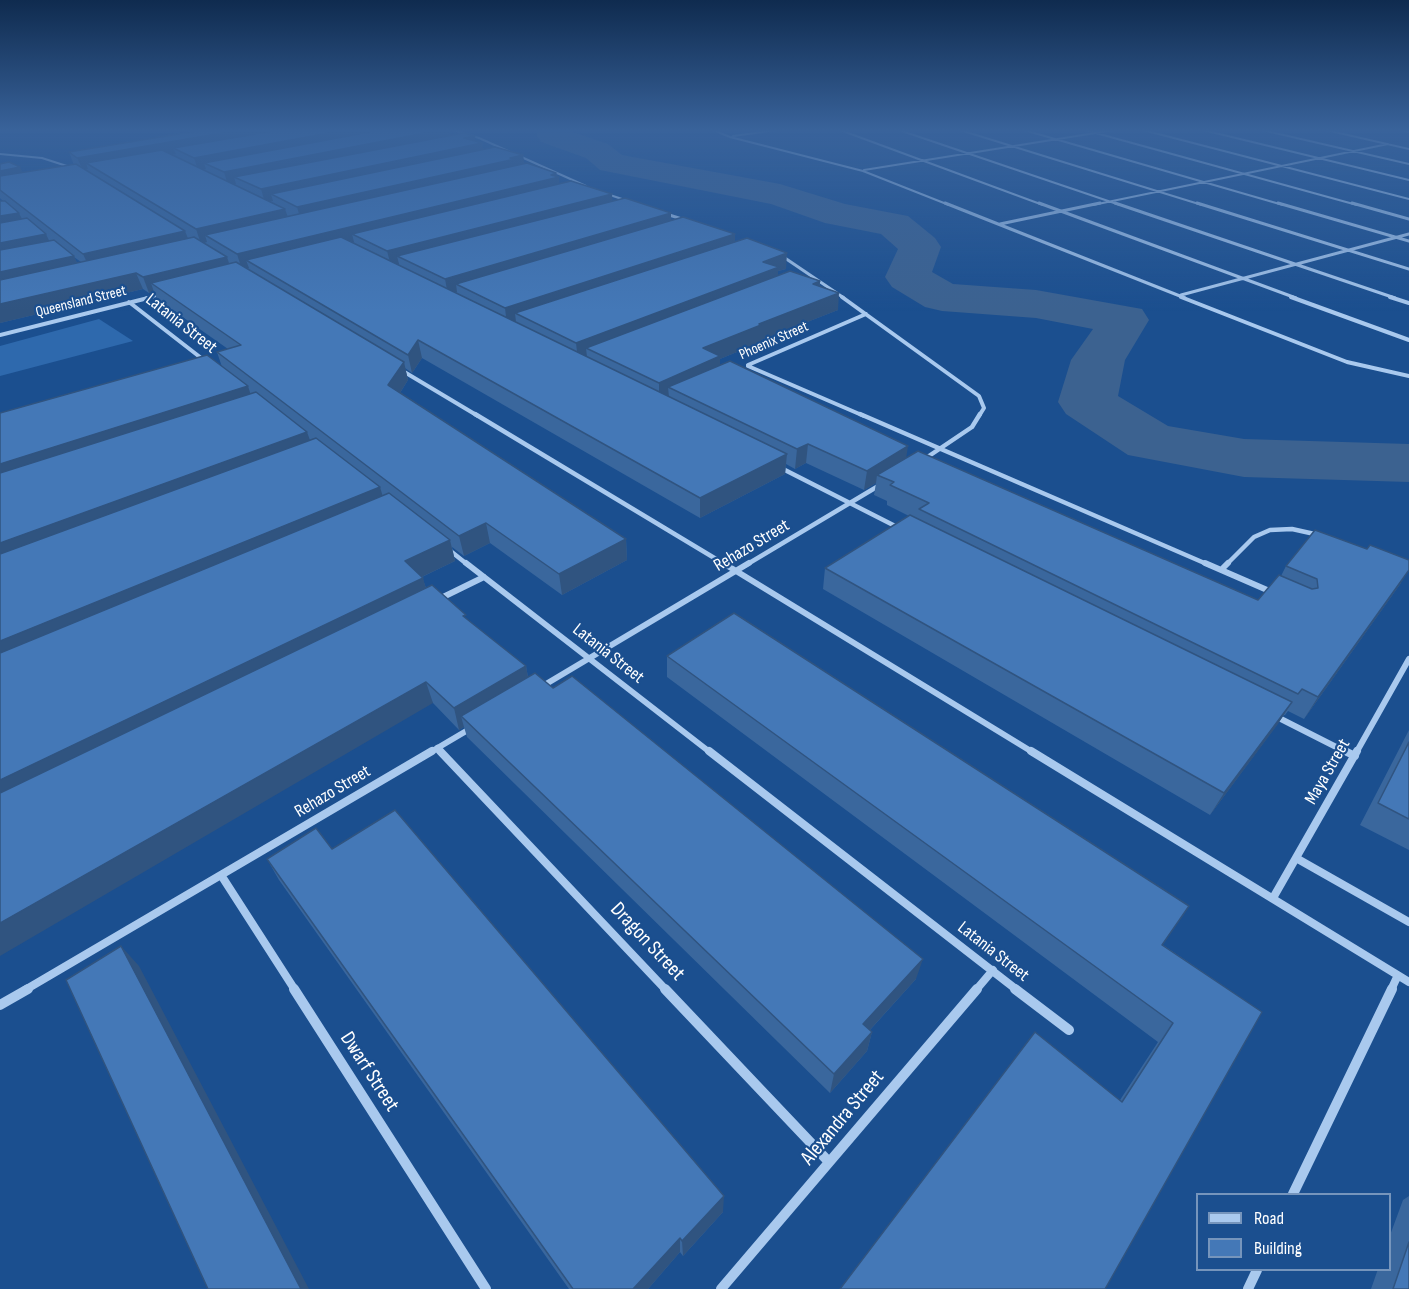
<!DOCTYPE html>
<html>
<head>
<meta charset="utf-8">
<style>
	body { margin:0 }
	#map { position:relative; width:1409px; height:1289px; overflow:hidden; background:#1b4f8f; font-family:"Sofia Sans Condensed",sans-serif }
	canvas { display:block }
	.legend { position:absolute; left:1196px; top:1193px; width:195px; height:78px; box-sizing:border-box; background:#1b4f8f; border:2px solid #7695bc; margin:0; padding:8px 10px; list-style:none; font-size:18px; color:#fff }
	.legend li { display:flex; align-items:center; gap:12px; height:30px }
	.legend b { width:30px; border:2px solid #7695bc }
</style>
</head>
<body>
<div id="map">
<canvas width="1409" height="1289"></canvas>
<ul class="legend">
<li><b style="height:8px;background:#a9c9ee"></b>Road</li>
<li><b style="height:16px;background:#4478b7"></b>Building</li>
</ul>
</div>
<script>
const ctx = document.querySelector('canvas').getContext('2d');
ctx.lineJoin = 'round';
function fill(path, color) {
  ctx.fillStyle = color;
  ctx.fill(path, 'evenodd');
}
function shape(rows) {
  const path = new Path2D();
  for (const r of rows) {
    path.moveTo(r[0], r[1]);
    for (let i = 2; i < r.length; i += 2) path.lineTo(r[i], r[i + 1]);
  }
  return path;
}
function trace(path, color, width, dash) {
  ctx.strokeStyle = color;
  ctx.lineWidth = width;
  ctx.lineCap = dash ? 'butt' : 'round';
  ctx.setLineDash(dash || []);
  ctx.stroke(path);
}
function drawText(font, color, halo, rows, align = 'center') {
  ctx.font = font + ' "Sofia Sans Condensed",sans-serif';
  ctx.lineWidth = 4.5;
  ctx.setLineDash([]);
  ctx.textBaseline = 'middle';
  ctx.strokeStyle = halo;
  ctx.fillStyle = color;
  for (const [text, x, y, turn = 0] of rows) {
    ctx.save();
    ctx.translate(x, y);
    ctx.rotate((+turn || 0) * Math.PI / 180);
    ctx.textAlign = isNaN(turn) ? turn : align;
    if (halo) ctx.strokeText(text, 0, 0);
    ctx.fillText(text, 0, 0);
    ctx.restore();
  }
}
const green = shape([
	[99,319,133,341,0,376,0,346]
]);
const river = shape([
	[537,130,567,130,608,144,622,155,780,184,845,204,908,216,935,238,941,247,932,272,953,284,1036,290,1142,309,1149,320,1125,360,1118,396,1168,426,1244,439,1409,444,1409,482,1244,477,1128,455,1066,414,1058,402,1071,360,1093,329,1036,318,942,311,925,307,892,287,885,277,898,249,881,234,825,223,771,204,600,170,586,158,541,142,537,136,537,130]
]);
const streetFar6 = shape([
	[453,130,479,138,586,186],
	[713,130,730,137,863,171,949,205],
	[840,130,1043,205],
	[899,130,1120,205],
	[960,130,1202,205],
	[1024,130,1283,205],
	[1085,130,1357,205],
	[1143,130,1409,199],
	[1203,130,1409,180],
	[1262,130,1409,164],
	[1326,130,1409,149],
	[1401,130,1409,132],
	[733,136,777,130],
	[0,154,42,158,73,168],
	[864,170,1114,130],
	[607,194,628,201],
	[1093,205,1388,144]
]);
const streetFar5 = shape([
	[945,203,1185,298],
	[1039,203,1296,298],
	[1115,203,1395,298],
	[1197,203,1409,269],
	[1278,203,1409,241],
	[1352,203,1409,219],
	[663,213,685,220],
	[1000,224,1100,203],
	[779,254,844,298],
	[1181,295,1409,234],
	[146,298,162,294]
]);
const streetFar4 = shape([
	[842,297,979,396,984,408,979,416],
	[1181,297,1347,362,1409,376],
	[1291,297,1409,340],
	[1390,297,1409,303],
	[129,302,205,361],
	[0,335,152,297],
	[748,365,866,314],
	[748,366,864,416],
	[401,370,478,416]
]);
const streetFar3 = shape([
	[475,414,726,565],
	[860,414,1209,565],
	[923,460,972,427,980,414],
	[779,467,901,529],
	[448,549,468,565],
	[746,565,880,485],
	[1226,565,1254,537,1270,530,1292,529,1319,535]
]);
const streetFar2 = shape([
	[466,563,711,753],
	[723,563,1034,753],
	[1205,563,1274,593],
	[1221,570,1228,563],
	[439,599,484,577],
	[541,687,749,563],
	[1275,716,1348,753],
	[437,748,441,753],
	[429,753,473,727],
	[1356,753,1409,659]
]);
const streetFar1 = shape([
	[440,751,666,990],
	[709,751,1017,990],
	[1031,751,1409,982],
	[1345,751,1355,756],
	[1296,858,1409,922],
	[221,875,295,990],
	[1273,898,1357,751],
	[25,990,432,751],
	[976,990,993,970],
	[1391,990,1398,975]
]);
const street = shape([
	[294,989,486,1289],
	[665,989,829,1162],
	[1015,989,1069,1030],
	[0,1005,28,989],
	[1293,1194,1392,989],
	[721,1289,977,989],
	[1248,1289,1257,1270]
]);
const wall = shape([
	[449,130,450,135,475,136,475,141,482,143,483,150,523,155,524,164,556,173,557,176,559,177,559,183,612,194,612,201,735,241,786,269,778,271,778,275,820,281,820,286,838,310,761,340,761,342,720,359,720,365,906,458,1258,600,1281,576,1286,566,1401,583,1304,719,1288,711,1285,715,1284,715,1210,815,823,589,825,568,909,516,887,505,887,501,874,495,876,483,864,490,806,463,795,469,786,464,785,474,700,518,422,358,412,373,405,368,408,380,400,393,626,539,627,560,562,595,490,543,464,556,452,547,455,561,422,577,426,588,526,666,528,677,916,979,870,1030,872,1032,867,1051,830,1093,467,737,464,727,459,730,433,703,222,367,217,352,228,349,157,299,154,292,149,293,143,289,0,323,3,201,0,198,0,164,23,172,74,165,69,152],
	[74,257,81,262,77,263],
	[667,656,1163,945,1262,1012,1105,1289,1120,1100,1158,1042,667,677],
	[1409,730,1409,850,1360,825],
	[332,849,723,1212,683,1256,680,1252,648,1289,569,1289,279,880,267,859],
	[1409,1196,1409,1289,1371,1289,1378,1269,1389,1269,1389,1238,1403,1200]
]);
const shadedWall = shape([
	[239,130,309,130,173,148,176,154,94,168,86,163,88,169,83,170,77,158],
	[344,130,408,130,204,163,206,169,198,170,194,158],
	[440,130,449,130,451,140,234,177,236,184,228,185,224,172],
	[475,136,476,144,482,143,484,155,271,194,273,201,265,203,261,189],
	[523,155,525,168,301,221,297,207],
	[20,167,26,180,0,185,0,171],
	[556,173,557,177,559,177,560,190,352,234,354,242,257,266,246,260,249,268,242,270,237,254],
	[612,194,613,208,397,256,399,264,391,266,387,251],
	[285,209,290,223,205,235,207,242,201,244,196,229],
	[19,213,26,227,0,232,0,216],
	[671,213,671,227,456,284,457,292,448,295,445,279],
	[185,231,191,246,90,269,83,254],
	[46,234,53,249,0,260,0,243],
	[735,234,735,248,515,313,516,322,507,325,505,308],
	[787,253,786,269,778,271,778,283,586,348,587,357,578,360,576,343,763,262],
	[74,256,81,271,0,290,0,272],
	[227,257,232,272,151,283,154,292,149,293,143,277],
	[136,273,143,289,0,323,0,304],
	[820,281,819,297,813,284],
	[839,293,838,310,761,340,761,342,720,359,720,374,668,387,669,397,659,401,659,383,703,348,759,324],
	[418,340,422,358,412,373,408,355],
	[404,362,408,380,393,404,388,385],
	[248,386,254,405,0,487,0,464],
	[307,432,314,451,0,568,0,543],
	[808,444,806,463,795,469,797,449],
	[908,446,905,466,877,475,876,483,864,490,867,471],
	[787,454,785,474,700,518,700,498],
	[380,487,386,507,0,669,0,641],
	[486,523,490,543,464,556,459,536],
	[626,539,627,560,562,595,559,574],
	[450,540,455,561,411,582,405,561],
	[1409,570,1401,583,1304,719,1318,697],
	[423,578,429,599,0,810,0,780],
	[526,666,530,688,461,716,464,727,459,730,454,708],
	[426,682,433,703,0,956,0,923],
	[1292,702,1278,724,1210,815,1224,793],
	[121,946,139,966,309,1289,301,1289],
	[923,959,916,979,858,1043,863,1024],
	[872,1032,867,1051,830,1093,834,1074],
	[724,1196,723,1212,683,1256,682,1241],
	[680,1238,680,1252,648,1289,633,1289]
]);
const building = shape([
	[203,130,239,130,77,158,69,152,203,130],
	[279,130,344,130,194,158,173,148,279,130],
	[380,130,440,130,224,172,204,163,380,130],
	[463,133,475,136,464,138,482,143,261,189,234,177,463,133],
	[495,147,523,155,510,158,515,159,297,207,271,194,495,147],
	[162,150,285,209,196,229,86,163,162,150],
	[9,162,20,167,0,171,0,164,9,162],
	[527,163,556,173,551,175,559,177,237,254,205,235,527,163],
	[76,164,185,231,83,254,0,190,0,176,76,164],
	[571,181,612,194,387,251,352,234,571,181],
	[625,198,671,213,445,279,397,256,625,198],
	[0,201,5,201,19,213,0,216,0,201],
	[683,217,735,234,505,308,456,284,683,217],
	[27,218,46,234,0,243,0,223,27,218],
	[194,237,227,257,143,277,136,273,0,304,0,280,194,237],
	[341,237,787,454,700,498,418,340,408,355,246,260,341,237],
	[747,238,787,253,763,262,779,267,576,343,515,313,747,238],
	[54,240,74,256,0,272,0,250,54,240],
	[236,262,404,362,388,385,626,539,559,574,486,523,459,536,217,352,241,345,151,283,236,262],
	[790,271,820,281,813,284,839,293,759,324,761,325,703,348,720,356,659,383,586,348,790,271],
	[207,355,248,386,0,464,0,413,207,355],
	[730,361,908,446,867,471,808,444,797,449,668,387,730,361],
	[256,392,307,432,0,543,0,473,256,392],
	[316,438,380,487,0,641,0,554,316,438],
	[918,451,1258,600,1279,575,1312,589,1318,588,1317,579,1286,566,1315,530,1367,549,1370,545,1409,560,1409,570,1318,697,1302,689,1298,694,919,509,929,503,890,485,894,482,877,475,918,451],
	[389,493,450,540,405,561,423,578,0,780,0,653,389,493],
	[910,515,1292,702,1224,793,825,568,910,515],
	[432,585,466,615,463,616,526,666,454,708,426,682,0,923,0,793,432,585],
	[734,613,1189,906,1162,945,1262,1012,1105,1289,840,1289,1035,1032,1122,1102,1173,1023,667,656,734,613],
	[535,673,553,688,572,676,923,959,863,1024,872,1032,834,1074,461,716,535,673],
	[1409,742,1409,819,1378,803,1409,742],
	[395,810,724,1196,682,1241,680,1238,633,1289,573,1289,267,859,316,828,332,849,395,810],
	[121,946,301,1289,208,1289,66,980,121,946],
	[1409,1242,1409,1289,1393,1289,1409,1242]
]);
const farStreetnames = [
	["Queensland Street",81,302,-14],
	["Phoenix Street",774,341,-24]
];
const streetNames = [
	["Latania Street",181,324,38],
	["Rehazo Street",752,546,-31],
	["Latania Street",608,654,38],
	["Maya Street",1328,772,-60],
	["Rehazo Street",333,792,-31],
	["Latania Street",993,952,38]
];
const nearStreetnames = [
	["Dragon Street",647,942,47],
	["Dwarf Street",369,1072,57],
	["Alexandra Street",843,1118,-50]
];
fill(green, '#2e69ad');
fill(river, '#3c6290');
trace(streetFar6, '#a9c9ee', 2);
trace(streetFar5, '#a9c9ee', 3);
trace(streetFar4, '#a9c9ee', 4);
trace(streetFar3, '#a9c9ee', 4.5);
trace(streetFar2, '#a9c9ee', 6);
trace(streetFar1, '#a9c9ee', 8);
trace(street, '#a9c9ee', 10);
fill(wall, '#3a679d');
fill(shadedWall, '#305480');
fill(building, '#4478b7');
trace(building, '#305480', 1.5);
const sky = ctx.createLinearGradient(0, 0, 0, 311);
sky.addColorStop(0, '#0f2b4f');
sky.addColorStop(0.42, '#39639b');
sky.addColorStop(1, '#39639b00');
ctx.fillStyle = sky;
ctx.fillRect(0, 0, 1409, 311);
drawText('15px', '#fff', '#1b4f8f', farStreetnames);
drawText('18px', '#fff', '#1b4f8f', streetNames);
drawText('21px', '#fff', '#1b4f8f', nearStreetnames);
</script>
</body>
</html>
